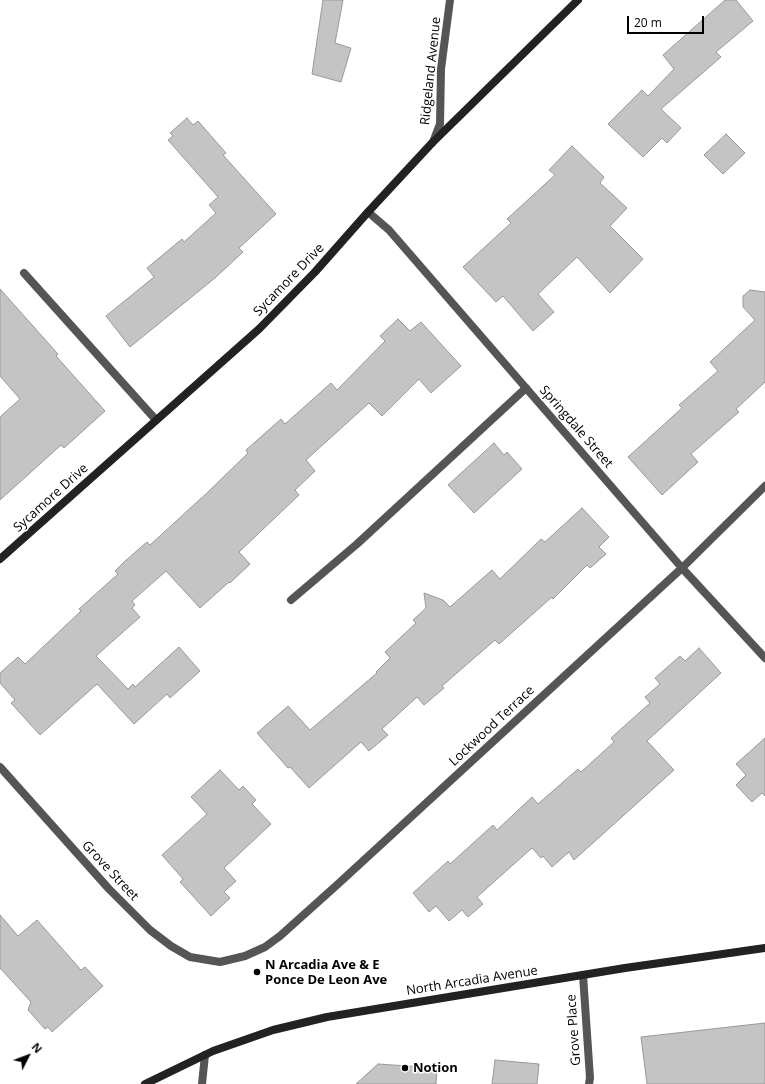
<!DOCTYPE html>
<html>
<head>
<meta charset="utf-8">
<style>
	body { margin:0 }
	#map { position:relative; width:765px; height:1084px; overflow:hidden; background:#fff; font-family:"Open Sans",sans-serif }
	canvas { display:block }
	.north { position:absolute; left:8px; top:1036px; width:40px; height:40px; -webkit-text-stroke:3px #fff; paint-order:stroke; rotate:48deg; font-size:11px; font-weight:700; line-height:16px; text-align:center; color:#000 }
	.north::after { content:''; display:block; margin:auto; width:14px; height:18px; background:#000; clip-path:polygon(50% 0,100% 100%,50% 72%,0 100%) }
	.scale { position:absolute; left:627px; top:16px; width:77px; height:18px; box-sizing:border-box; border:2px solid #000; border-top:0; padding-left:5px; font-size:12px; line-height:14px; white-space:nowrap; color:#000; -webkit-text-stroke:3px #fff; paint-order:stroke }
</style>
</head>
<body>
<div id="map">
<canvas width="765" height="1084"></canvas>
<div class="north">N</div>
<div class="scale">20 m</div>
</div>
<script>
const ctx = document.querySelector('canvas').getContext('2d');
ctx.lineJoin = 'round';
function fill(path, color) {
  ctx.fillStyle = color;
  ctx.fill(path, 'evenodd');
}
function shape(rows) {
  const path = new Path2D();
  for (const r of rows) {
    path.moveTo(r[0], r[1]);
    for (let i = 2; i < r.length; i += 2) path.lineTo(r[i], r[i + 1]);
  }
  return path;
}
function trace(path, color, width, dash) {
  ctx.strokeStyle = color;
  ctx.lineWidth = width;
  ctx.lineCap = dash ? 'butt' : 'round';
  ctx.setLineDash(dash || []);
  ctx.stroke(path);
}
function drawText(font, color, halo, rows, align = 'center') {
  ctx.font = font + ' "Open Sans",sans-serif';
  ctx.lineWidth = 3;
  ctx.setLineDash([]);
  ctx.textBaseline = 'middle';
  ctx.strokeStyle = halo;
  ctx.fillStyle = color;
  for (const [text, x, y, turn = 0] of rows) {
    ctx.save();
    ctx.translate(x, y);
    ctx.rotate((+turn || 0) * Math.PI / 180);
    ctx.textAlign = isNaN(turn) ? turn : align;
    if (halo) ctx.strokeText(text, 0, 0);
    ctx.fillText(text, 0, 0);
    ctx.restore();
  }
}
const building = shape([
	[323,0,343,0,335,43,351,48,341,82,312,74,323,0],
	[725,0,736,0,753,21,716,52,721,57,661,109,681,128,667,143,662,138,643,157,608,124,642,90,648,96,674,69,663,55,725,0],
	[187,118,193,125,198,121,226,153,223,155,276,214,239,248,243,252,215,278,130,347,106,316,154,277,147,268,182,239,184,242,216,213,209,205,218,197,168,140,173,136,170,133,187,118],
	[726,134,745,153,723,174,704,155,726,134],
	[572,146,604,177,600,183,627,208,610,226,643,259,610,293,577,257,538,294,554,312,533,331,503,296,496,302,463,267,511,223,507,219,555,175,549,170,572,146],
	[0,289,58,354,56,356,105,411,64,448,61,445,0,500,0,417,20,399,0,376,0,289],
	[750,290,765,292,765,382,736,409,739,412,691,454,698,462,662,495,628,457,682,408,679,405,718,371,710,362,755,320,743,307,743,296,750,290],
	[398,319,410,331,421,322,461,366,431,393,419,379,382,416,369,403,306,460,315,471,295,490,299,495,239,552,250,564,230,583,229,582,200,608,166,571,132,601,135,605,132,608,140,617,96,656,128,689,133,684,135,687,179,647,200,671,170,698,167,694,134,724,97,684,40,735,11,703,15,700,0,683,0,673,18,657,25,664,81,611,79,609,118,574,115,571,125,561,147,542,150,545,209,491,248,453,246,450,281,419,285,424,331,383,337,390,385,341,380,336,398,319],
	[494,443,504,455,507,452,522,469,474,513,448,485,494,443],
	[582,508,609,537,599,547,606,554,590,568,587,565,553,599,552,597,499,644,495,640,442,686,444,688,424,705,417,697,382,729,388,735,369,751,361,742,309,788,290,767,288,768,257,733,288,706,310,730,377,673,376,672,390,658,385,652,416,623,413,620,426,608,424,593,443,600,450,607,492,570,500,579,541,539,545,542,582,508],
	[699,648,721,673,647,741,674,770,574,860,569,852,552,867,543,856,541,858,532,848,477,897,483,904,468,917,462,910,449,921,436,906,429,912,413,893,448,861,450,864,493,825,497,830,532,797,538,804,578,769,581,772,614,742,611,738,650,703,645,697,660,684,655,678,680,656,685,661,699,648],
	[765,738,765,796,762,793,752,802,736,785,746,775,736,764,765,738],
	[220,770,239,790,243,786,256,800,252,804,271,824,224,868,236,881,224,892,230,898,211,916,180,882,183,879,162,855,207,814,191,797,220,770],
	[0,915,18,936,37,920,81,970,85,967,103,986,52,1032,48,1027,45,1029,28,1010,31,1002,0,968,0,915],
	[765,1023,765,1084,647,1084,641,1037,765,1023],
	[495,1060,539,1064,537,1084,492,1084,495,1060],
	[378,1064,437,1068,436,1084,356,1084,378,1064]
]);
const lane = shape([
	[24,273,156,420],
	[291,600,357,544,526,388],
	[202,1084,205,1055]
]);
const street = shape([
	[433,142,440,124,441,69,450,0],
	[368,212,389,230,682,568,765,658],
	[0,767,109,889,150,930,171,946,190,957,220,962,245,956,265,947,280,936,338,884,682,568,765,486],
	[583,975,590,1078,589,1084]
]);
const secondary = shape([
	[0,559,259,329,315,272,368,212,432,143,578,0],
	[145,1084,213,1051,273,1030,327,1017,625,968,765,948]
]);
const markers = [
	[257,972,4,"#000"],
	[405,1068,4,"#000"]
];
const streetNames = [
	["Ridgeland Avenue",431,71,-84],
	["Sycamore Drive",289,280,-46],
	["Springdale Street",576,427,49],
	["Sycamore Drive",51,498,-42],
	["Lockwood Terrace",492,726,-43],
	["Grove Street",110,871,47],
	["North Arcadia Avenue",472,981,-9],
	["Grove Place",574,1030,-94]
];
const poiNames = [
	["N Arcadia Ave & E",265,965],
	["Ponce De Leon Ave",265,980],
	["Notion",413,1068]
];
fill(building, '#c4c4c4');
trace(building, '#999', 1);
trace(lane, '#555', 8);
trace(street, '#555', 8);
trace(secondary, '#222', 8);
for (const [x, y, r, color] of markers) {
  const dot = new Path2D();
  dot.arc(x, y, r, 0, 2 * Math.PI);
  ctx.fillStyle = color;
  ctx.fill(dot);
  trace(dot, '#fff', 1.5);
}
drawText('13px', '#000', '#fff', streetNames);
drawText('bold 13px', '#000', '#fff', poiNames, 'left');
</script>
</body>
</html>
